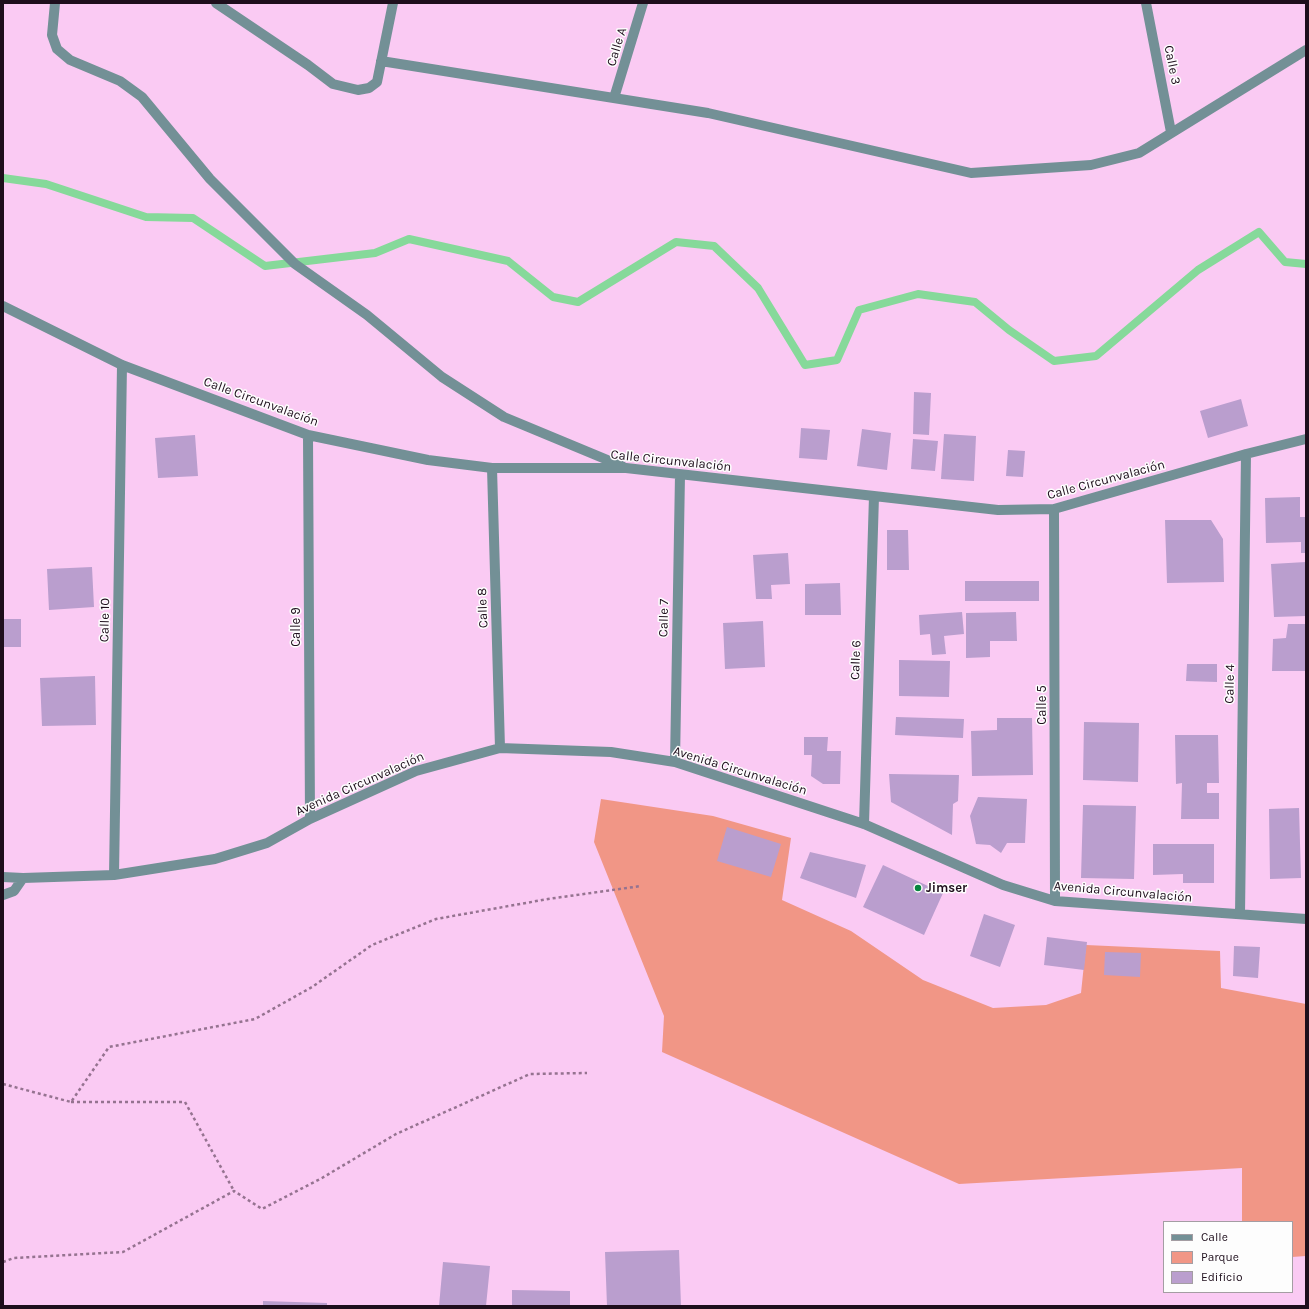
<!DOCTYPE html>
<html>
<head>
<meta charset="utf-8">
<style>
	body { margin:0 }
	#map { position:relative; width:1309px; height:1309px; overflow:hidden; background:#facaf3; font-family:Karla,sans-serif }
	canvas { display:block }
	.frame { position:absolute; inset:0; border:4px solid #1e0e1c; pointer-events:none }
	.legend { position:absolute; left:1163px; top:1221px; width:130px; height:72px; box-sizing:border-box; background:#fdfdfd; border:1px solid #a49da3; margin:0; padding:5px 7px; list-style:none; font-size:12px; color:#1e0e1c }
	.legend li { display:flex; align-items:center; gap:8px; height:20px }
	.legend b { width:20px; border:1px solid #a49da3 }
</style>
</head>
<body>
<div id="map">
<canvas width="1309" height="1309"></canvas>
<div class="frame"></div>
<ul class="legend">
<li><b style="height:5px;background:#739096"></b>Calle</li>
<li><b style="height:11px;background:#f19686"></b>Parque</li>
<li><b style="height:11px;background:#ba9ece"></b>Edificio</li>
</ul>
</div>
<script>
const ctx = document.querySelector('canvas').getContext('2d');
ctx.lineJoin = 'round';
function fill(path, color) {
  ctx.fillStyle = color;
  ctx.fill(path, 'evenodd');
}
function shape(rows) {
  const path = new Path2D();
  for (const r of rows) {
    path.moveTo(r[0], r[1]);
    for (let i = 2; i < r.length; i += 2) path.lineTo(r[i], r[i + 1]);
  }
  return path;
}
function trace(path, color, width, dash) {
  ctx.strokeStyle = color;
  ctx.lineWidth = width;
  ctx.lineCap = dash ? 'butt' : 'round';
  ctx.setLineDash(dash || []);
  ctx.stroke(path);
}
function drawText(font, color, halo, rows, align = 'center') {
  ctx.font = font + ' Karla,sans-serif';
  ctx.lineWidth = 3;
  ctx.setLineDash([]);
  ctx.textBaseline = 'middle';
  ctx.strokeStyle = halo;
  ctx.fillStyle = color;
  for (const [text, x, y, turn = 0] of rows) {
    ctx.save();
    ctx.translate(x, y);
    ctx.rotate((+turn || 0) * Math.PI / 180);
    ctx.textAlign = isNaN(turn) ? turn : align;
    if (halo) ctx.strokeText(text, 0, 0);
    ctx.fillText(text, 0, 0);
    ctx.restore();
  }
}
const green = shape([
	[601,799,713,816,791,838,782,900,851,931,923,980,993,1008,1046,1005,1081,993,1086,945,1220,951,1221,988,1306,1004,1306,1256,1292,1257,1292,1222,1242,1222,1242,1168,959,1184,662,1052,664,1016,594,842]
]);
const stream = shape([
	[3,178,46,184,146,217,193,218,265,266,375,253,409,239,508,261,553,297,578,302,676,242,714,246,758,288,805,365,837,360,859,310,918,294,975,302,1009,330,1054,361,1096,356,1198,270,1259,232,1285,262,1306,264]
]);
const building = shape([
	[914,392,931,393,929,435,913,434],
	[1241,399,1248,426,1208,438,1200,411],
	[801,428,830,430,827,460,799,458],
	[862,429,891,433,887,470,857,466],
	[944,434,976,436,974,481,941,479],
	[195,435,198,476,158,478,155,438],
	[913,439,938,441,935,471,911,469],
	[1008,450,1025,451,1023,477,1006,476],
	[1300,497,1300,517,1306,517,1306,553,1301,553,1301,542,1266,543,1265,498],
	[1165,520,1211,520,1223,539,1224,582,1167,583],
	[887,530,908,530,909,570,887,570],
	[788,553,790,584,771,585,772,599,756,599,753,555],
	[1306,562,1306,616,1274,617,1271,564],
	[92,567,94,607,49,610,47,569],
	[965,581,1039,581,1039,601,965,601],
	[840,583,841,615,805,615,805,584],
	[962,612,964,634,944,636,946,654,932,655,930,634,920,635,919,615],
	[1016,612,1017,641,990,641,990,657,966,658,966,613],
	[3,619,21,619,21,647,3,647],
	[763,621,765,667,725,669,723,623],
	[1288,624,1306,624,1306,671,1272,671,1273,639,1286,638],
	[899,660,950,661,949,697,899,696],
	[1187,664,1217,664,1217,682,1186,681],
	[95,676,96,725,42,726,40,678],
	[896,717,964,719,963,738,895,735],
	[997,718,1032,718,1033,775,972,776,971,731,997,730],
	[1084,722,1139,723,1138,782,1083,780],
	[1175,735,1218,735,1219,783,1207,783,1207,793,1219,793,1219,819,1181,819,1182,783,1176,784],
	[804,737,828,737,827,751,841,751,840,784,823,784,811,776,812,755,804,755],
	[889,774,959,775,958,801,953,804,952,835,891,802],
	[978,797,1027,799,1025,843,1007,843,1001,853,990,845,976,844,970,816],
	[1083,805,1136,806,1134,879,1081,878],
	[1299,808,1301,878,1270,879,1269,809],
	[727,827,781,844,771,877,717,861],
	[1153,844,1214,844,1214,883,1183,883,1183,874,1153,875],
	[810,852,866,865,856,898,800,878],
	[883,865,943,893,924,935,863,907],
	[984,914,1015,925,1000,967,970,956],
	[1047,937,1087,942,1084,970,1044,965],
	[1234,946,1260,947,1258,978,1233,976],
	[1105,952,1141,953,1140,977,1104,975],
	[679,1250,681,1306,607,1306,605,1252],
	[443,1262,490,1266,486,1306,439,1306],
	[512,1290,570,1291,570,1306,512,1306],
	[263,1301,327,1303,327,1306,263,1306]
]);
const path = shape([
	[3,1084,71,1102,109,1047,255,1019,312,987,372,945,436,919,548,899,641,886],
	[71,1102,185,1102,234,1191],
	[3,1262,14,1258,123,1252,234,1191,262,1209,322,1178,396,1134,530,1074,587,1073]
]);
const minor = shape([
	[55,3,52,35,57,49,70,60,120,81,142,97,210,179,295,264,367,315,442,377,504,417,622,466],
	[216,3,308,65,333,84,358,90,369,88,377,82,393,3],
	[1146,3,1171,132],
	[381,61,708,113,971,173,1091,165,1139,153,1306,50],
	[614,98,643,3],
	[3,306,122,365,308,435,428,460,492,468,626,468,998,510,1054,509,1246,454,1306,439],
	[308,435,310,819],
	[492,468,500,748],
	[1054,509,1055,901],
	[675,762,680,475],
	[864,824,874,496],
	[114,875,122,365],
	[3,877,23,878,114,875,215,859,267,843,310,819,416,771,500,748,611,752,675,762,864,824,1003,885,1055,901,1306,919],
	[3,895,14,891,23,878],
	[1240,914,1246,454]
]);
const markers = [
	[918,888,4,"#06853f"]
];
const streetNames = [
	["Calle A",617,47,-73],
	["Calle 3",1172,65,79],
	["Calle Circunvalación",261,402,20],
	["Calle Circunvalación",671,461,6],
	["Calle Circunvalación",1106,480,-15],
	["Calle 8",483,608,-92],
	["Calle 7",664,618,-89],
	["Calle 10",105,620,-89],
	["Calle 9",296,627,-90],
	["Calle 6",856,660,-88],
	["Calle 4",1230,684,-89],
	["Calle 5",1042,705,-90],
	["Avenida Circunvalación",740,771,17],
	["Avenida Circunvalación",360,784,-24],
	["Avenida Circunvalación",1123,892,5]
];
const poiNames = [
	["Jimser",926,888]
];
fill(green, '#f19686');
trace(stream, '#86d99a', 8);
fill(building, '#ba9ece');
trace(path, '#957390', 2.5, [3, 3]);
trace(minor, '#739096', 10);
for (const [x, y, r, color] of markers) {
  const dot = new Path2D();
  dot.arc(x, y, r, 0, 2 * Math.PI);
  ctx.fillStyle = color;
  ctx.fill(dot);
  trace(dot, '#fdfdfd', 1.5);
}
drawText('13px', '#1e0e1c', '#fdfdfd', streetNames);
drawText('bold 13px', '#1e0e1c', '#fdfdfd', poiNames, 'left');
</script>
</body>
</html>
